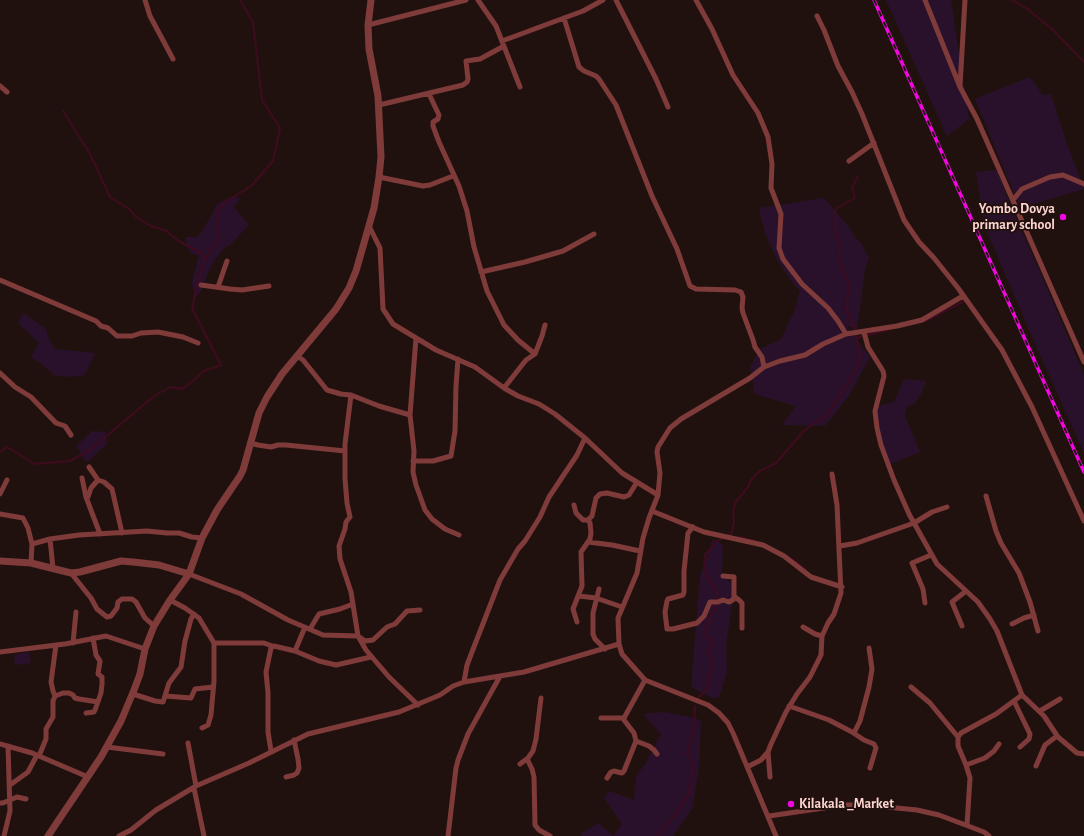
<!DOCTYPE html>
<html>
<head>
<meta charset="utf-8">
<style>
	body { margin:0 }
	canvas { display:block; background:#21110e }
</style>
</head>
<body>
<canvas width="1084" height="836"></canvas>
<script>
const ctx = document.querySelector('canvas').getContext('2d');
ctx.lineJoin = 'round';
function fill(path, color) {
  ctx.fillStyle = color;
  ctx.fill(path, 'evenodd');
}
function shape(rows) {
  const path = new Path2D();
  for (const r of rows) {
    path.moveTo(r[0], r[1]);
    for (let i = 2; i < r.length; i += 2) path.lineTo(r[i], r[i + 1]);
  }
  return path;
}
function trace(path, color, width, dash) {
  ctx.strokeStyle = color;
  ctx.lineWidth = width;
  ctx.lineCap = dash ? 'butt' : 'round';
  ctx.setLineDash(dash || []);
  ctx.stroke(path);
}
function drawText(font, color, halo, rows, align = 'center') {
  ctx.font = font + ' "Alegreya Sans",sans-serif';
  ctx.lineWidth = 4;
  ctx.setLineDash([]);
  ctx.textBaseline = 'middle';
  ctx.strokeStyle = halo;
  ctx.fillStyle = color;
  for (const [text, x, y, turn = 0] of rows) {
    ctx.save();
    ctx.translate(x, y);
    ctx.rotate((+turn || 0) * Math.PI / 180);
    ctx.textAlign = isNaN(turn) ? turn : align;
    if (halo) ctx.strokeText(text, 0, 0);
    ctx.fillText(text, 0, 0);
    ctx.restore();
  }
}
const green = shape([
	[886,0,951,0,969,119,947,136],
	[1030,77,1043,95,1051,94,1066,141,1084,189,1020,208,975,99],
	[997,170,1013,212,1041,274,1084,375,1084,453,1033,339,984,225,976,172],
	[234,196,240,199,234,207,249,225,230,245,224,248,216,258,208,272,202,290,195,298,192,283,199,256,190,253,185,237,198,237,213,213,216,205,222,201],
	[824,198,850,228,856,239,861,243,869,258,865,270,857,330,846,325,870,357,848,397,825,426,782,425,796,406,755,394,750,368,759,350,781,339,795,310,800,291,793,283,777,260,765,233,759,208],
	[23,313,46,329,50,342,56,349,95,353,85,375,69,377,54,375,39,362,31,358,39,343,18,323],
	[904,379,926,381,922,392,915,403,907,406,905,416,920,452,887,465,876,433,878,406,894,402],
	[92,431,105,432,107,444,86,463,76,445,83,440],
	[713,539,723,545,722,575,735,587,726,645,727,673,719,697,713,698,691,687,700,577],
	[29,652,31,663,15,665,14,655],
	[663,712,696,718,701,722,699,768,692,809,673,836,613,836,622,824,604,798,609,791,634,800,636,776,646,763,661,734,643,714],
	[598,823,613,836,582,836,581,834]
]);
const stream = shape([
	[1012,0,1026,8,1052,29,1084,62],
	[63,111,90,154,110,197,129,209,136,217,151,226,167,231,177,240,201,253,205,259],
	[926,321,964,301],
	[856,338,888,330],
	[0,452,7,447,35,464,70,461,90,450,154,396,170,387,183,389,204,371,221,365,192,308,198,282,205,259,218,239,217,224,219,211,225,202,251,186,273,161,280,128,262,100,253,22,240,0],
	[729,535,731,535,734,522,733,512,735,503,748,487,751,480,760,471,776,463,802,433,810,426,827,415,859,365,860,357,854,327,847,312,848,283,841,267,838,240,835,229,835,219,834,214,837,208,855,198,852,188,858,176],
	[739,537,754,541],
	[792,559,805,569],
	[698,700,699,697,707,689,710,671,711,659,708,653,712,640,707,637,706,627,718,602,716,591,704,571,705,555,716,542,725,537],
	[658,836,677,812,690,792,693,765,687,753,694,726,695,706]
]);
const minor = shape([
	[145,0,150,16,173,59],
	[478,0,496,26,520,87],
	[616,0,656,79,668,107],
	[696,0,712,29,733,75,758,113,768,137,772,164,771,188,781,214,779,248,783,259,802,284,828,308,838,321,846,334],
	[925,0,960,87,977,119,1084,362],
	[817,16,824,30,838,66,852,92,862,114,904,220,919,242,934,258,958,288,1002,350,1032,407,1084,521],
	[564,18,579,67,584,71,596,76,599,79,616,105,652,196,677,249,690,286,696,289,735,290,741,292,743,297,742,308,743,313,753,340,755,347,762,357,764,367],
	[368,25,466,0],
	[502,41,583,11,603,0],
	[0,86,7,92],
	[960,86,965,0],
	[429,94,439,115,438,119,433,122,433,126,439,142,459,186,467,211,474,247,487,291,504,325,518,340,535,354],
	[379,105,463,85,467,82,468,79,466,61,480,59,504,46],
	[849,161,874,143],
	[379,177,423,186,430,185,453,176],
	[1013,200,1022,189,1050,177,1063,175,1084,184],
	[369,226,380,248,383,309,393,324,436,350,475,367,504,388,518,396,539,404,555,414,585,438,622,473,658,495,649,518,643,538,637,573,618,618,619,644,622,654,645,680,708,705,719,713,728,723,733,733,776,836],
	[481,272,525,262,563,251,594,234],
	[0,280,96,321,101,326,108,328,117,336,132,336,141,333,158,332,183,337,198,343],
	[201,285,230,289,242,290,269,286],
	[218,287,227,261],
	[864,332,868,347,883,371,884,376,875,411,877,428,881,445,894,480,909,514,937,564,978,602,990,619,997,631,1022,695,1044,716,1058,737,1077,753,1084,754],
	[416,338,410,415,414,451,413,472,416,485,425,510,432,519,445,529,459,535],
	[297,356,303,360,327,390,341,394,351,395,379,406,410,415],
	[0,373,15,387,31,397,56,423,65,426,71,435],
	[504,388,526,360,535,354,542,336,545,325],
	[351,395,345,444,345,479,347,503,350,517,346,522,345,529,339,546,340,559,351,592,358,636,366,650,389,677,418,705],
	[250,443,258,445,271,447,278,445,286,445,345,451],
	[413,461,433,461,451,456,455,431,456,386,458,359],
	[89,467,98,480,104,482,112,489,122,533],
	[82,478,86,497,100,534],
	[0,494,7,480],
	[658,495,660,473,657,452,658,447,670,428,681,419,750,378,764,367,780,361,805,355,823,344,846,334,897,326,922,320,963,296],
	[986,496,996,531,1001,543,1019,573,1030,602,1038,631],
	[88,497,91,488,98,480],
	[574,505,576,513,583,520,588,520,592,516,596,498,600,494,607,493,624,497,629,495,637,482],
	[652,511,704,532,763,545,784,556,811,577,842,587],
	[0,514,23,518,28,528,32,544,31,563],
	[693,527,688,533,684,571,684,592,683,595,668,599,667,601,665,612,667,629,673,629,697,623,704,616,710,602,718,602,723,600,729,602,734,599,734,577,723,576],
	[50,539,53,568],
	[588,542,612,545,640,551],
	[32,544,50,539,79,535,147,531,167,533,179,533,192,537,202,538],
	[840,546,857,543,914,523,932,512,947,507],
	[71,573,91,598,97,609,107,617,111,616,117,608,118,602,122,599,132,599,136,602,145,618,154,626],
	[189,574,241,594,288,620,323,635,358,636,365,641,373,640,387,627,395,624,407,611,420,610],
	[599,589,593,613,593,634,595,639,605,649],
	[579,596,596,598,622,607],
	[735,597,739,600,742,603,742,628],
	[170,600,185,608,199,618,214,643,214,681,211,715,208,725,202,728],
	[925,603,923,589,912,563,931,555],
	[577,622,573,609,582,586,581,552,590,539,591,533,590,523,588,520],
	[1012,624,1024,618,1034,615],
	[962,626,952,602,966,591],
	[803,627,815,634,822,636],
	[310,629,319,614,340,609,353,604],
	[73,643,76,612],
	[214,643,264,643,272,646],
	[295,651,319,661,336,665,371,657],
	[0,652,65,644,106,636,145,649],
	[464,682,467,665,472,652,500,580,518,549,525,541,540,517,549,497,577,455,585,438],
	[911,687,930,703,958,737],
	[133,694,155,701,163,702,169,683,181,667,185,641,191,619,194,614],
	[55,696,53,691,51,682,56,645],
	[165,696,191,698,195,689,213,687],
	[1014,701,1030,734,1029,739,1020,747],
	[789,706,829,720,852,732,864,740,874,744,876,748,870,768],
	[1040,711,1060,699],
	[86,713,94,712,95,710,101,693,102,684,102,677,98,674,100,661,96,655,93,638],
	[601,718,624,718],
	[854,733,860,721,869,687,872,669,869,648],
	[636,741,649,746,654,750,657,754],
	[188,743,196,786],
	[0,744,32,753,88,777],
	[107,747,163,754],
	[271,751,268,732,268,693,266,672,271,648,274,646,295,651,305,627],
	[39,756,46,739,46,729,53,717,53,701,55,696,63,693,69,693,73,695,75,698,79,699,98,702],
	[527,759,532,769,534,777,535,825,539,830,550,836],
	[520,764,528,758,533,751,536,739,541,698],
	[966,765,985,758,994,751,999,744],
	[1036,766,1045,745,1057,736],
	[747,767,761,760,768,752],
	[286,777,294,775,297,773,299,768,298,759,294,740],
	[770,777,768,752,771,744,786,712,797,694,810,677,821,655,822,636,828,623,834,614,841,593,837,505,832,474],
	[607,778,611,772,614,771,622,773,624,771,636,741,634,733,624,720,624,718,645,680],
	[10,785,28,772,37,755],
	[194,788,204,836],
	[0,803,3,803,17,797,26,799],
	[769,816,844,805,867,805,917,810,939,815,984,832,989,836],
	[967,825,970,778,966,765,958,746,958,737,961,733,996,714,1022,695],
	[4,836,10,811,8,746],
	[119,836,131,830,156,810,196,786,249,763,308,734,399,712,440,695,453,686,464,682,524,672,619,644],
	[448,836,456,768,458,760,468,734,499,678]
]);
const tertiary = shape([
	[0,561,31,563,71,573,80,572,121,561,133,562,159,565,189,574],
	[48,836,101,757,121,721,134,690,140,674,145,649,154,626,170,600,189,574,202,538,217,510,240,476,243,470,259,413,267,397,282,374,336,309,349,288,356,271,374,208,379,177,381,157,378,96,369,49,368,25,371,0]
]);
const rail = shape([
	[874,0,1084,472]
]);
const markers = [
	[1063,217,4,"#f307e1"],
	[791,804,4,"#f307e1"]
];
const poiNames = [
	["Yombo Dovya",1055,209],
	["primary school",1055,225],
	["Kilakala _Market",799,804,"left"]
];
fill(green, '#29112b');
trace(stream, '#3e0b1f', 2);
trace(minor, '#7f3b3a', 5);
trace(tertiary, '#7f3b3a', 7);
trace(rail, '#f307e1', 3.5);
trace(rail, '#21110e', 2, [6]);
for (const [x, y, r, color] of markers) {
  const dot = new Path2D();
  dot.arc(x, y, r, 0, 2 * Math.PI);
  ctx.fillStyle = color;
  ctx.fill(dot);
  trace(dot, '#21110e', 1.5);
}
drawText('bold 14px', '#fed4d0', '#21110e', poiNames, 'right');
</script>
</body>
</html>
